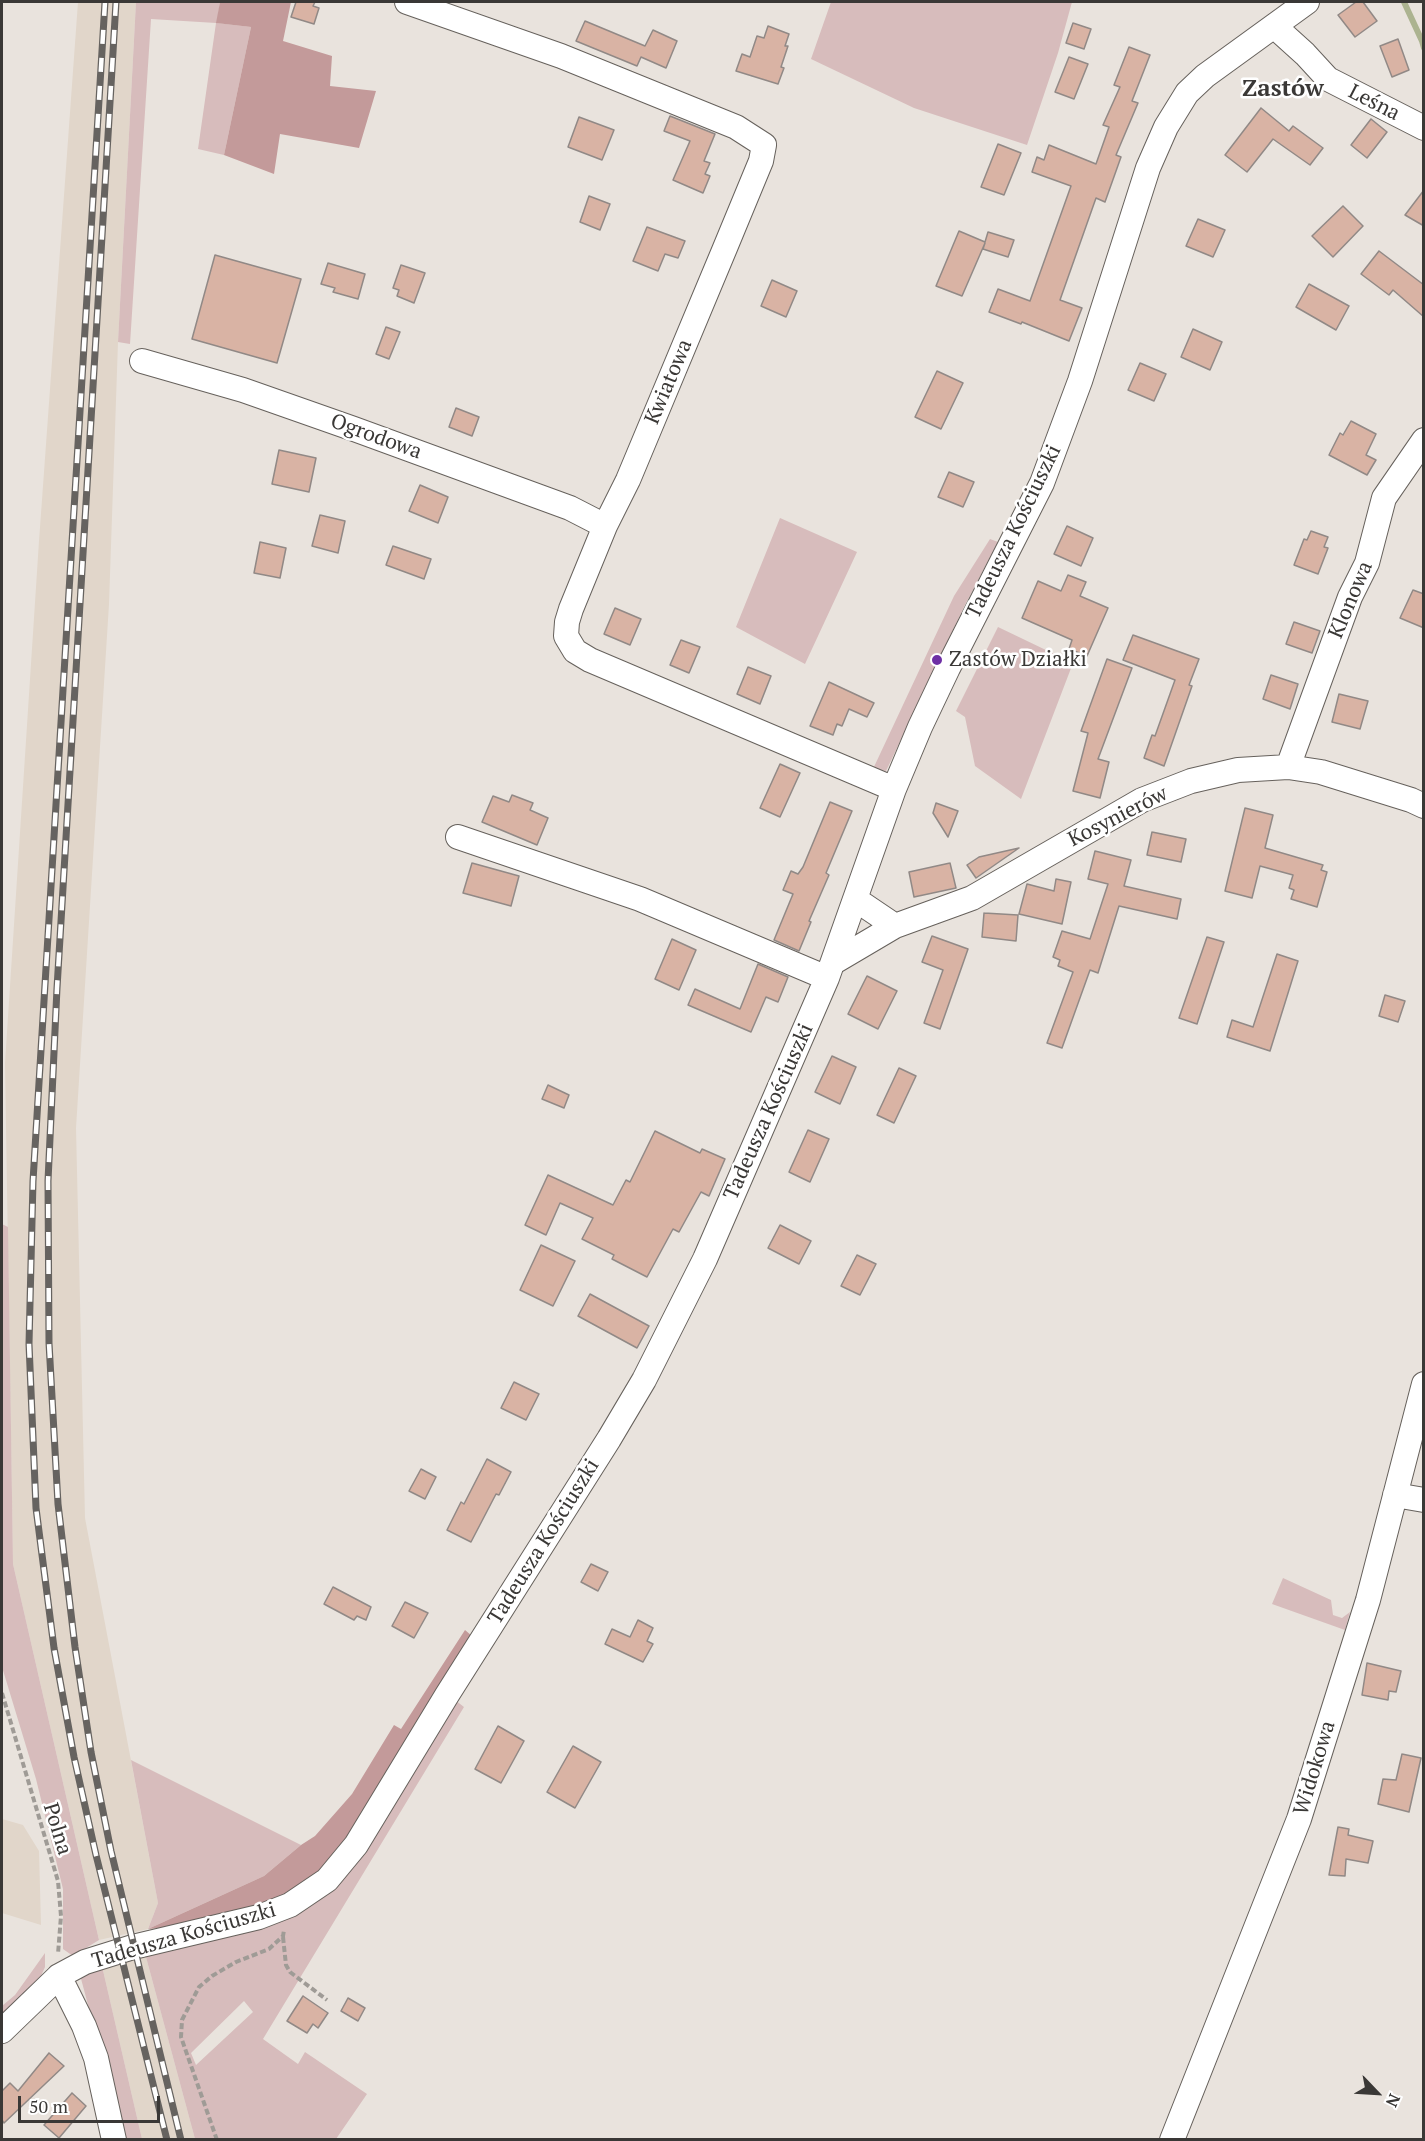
<!DOCTYPE html>
<html>
<head>
<meta charset="utf-8">
<style>
	body { margin:0 }
	#map { position:relative; width:1425px; height:2141px; overflow:hidden; background:#e9e3dd; font-family:"PT Serif",serif }
	canvas { display:block }
	.frame { position:absolute; inset:0; border:3px solid #3a3836; pointer-events:none }
	.north { position:absolute; left:1347px; top:2063px; width:60px; height:60px; -webkit-text-stroke:4px #fff; paint-order:stroke; rotate:115deg; font-size:16px; font-weight:700; line-height:24px; text-align:center; color:#3a3836 }
	.north::after { content:''; display:block; margin:auto; width:21px; height:27px; background:#3a3836; clip-path:polygon(50% 0,100% 100%,50% 72%,0 100%) }
	.scale { position:absolute; left:18px; top:2096px; width:142px; height:27px; box-sizing:border-box; border:3px solid #3a3836; border-top:0; padding-left:8px; font-size:18px; line-height:21px; white-space:nowrap; color:#3a3836; -webkit-text-stroke:4px #fff; paint-order:stroke }
</style>
</head>
<body>
<div id="map">
<canvas width="1425" height="2141"></canvas>
<div class="frame"></div>
<div class="north">N</div>
<div class="scale">50 m</div>
</div>
<script>
const ctx = document.querySelector('canvas').getContext('2d');
ctx.lineJoin = 'round';
function fill(path, color) {
  ctx.fillStyle = color;
  ctx.fill(path, 'evenodd');
}
function shape(rows) {
  const path = new Path2D();
  for (const r of rows) {
    path.moveTo(r[0], r[1]);
    for (let i = 2; i < r.length; i += 2) path.lineTo(r[i], r[i + 1]);
  }
  return path;
}
function trace(path, color, width, dash) {
  ctx.strokeStyle = color;
  ctx.lineWidth = width;
  ctx.lineCap = dash ? 'butt' : 'round';
  ctx.setLineDash(dash || []);
  ctx.stroke(path);
}
function drawText(font, color, halo, rows, align = 'center') {
  ctx.font = font + ' "PT Serif",serif';
  ctx.lineWidth = 5;
  ctx.setLineDash([]);
  ctx.textBaseline = 'middle';
  ctx.strokeStyle = halo;
  ctx.fillStyle = color;
  for (const [text, x, y, turn = 0] of rows) {
    ctx.save();
    ctx.translate(x, y);
    ctx.rotate((+turn || 0) * Math.PI / 180);
    ctx.textAlign = isNaN(turn) ? turn : align;
    if (halo) ctx.strokeText(text, 0, 0);
    ctx.fillText(text, 0, 0);
    ctx.restore();
  }
}
const built = shape([
	[78,2,136,2,118,342,109,604,76,1128,85,1518,158,1903,148,1929,99,1940,13,1564,5,1063,39,541],
	[2,1819,23,1825,39,1851,41,1925,2,1913],
	[146,1957,195,2139,142,2139,102,1966]
]);
const green = shape([
	[136,2,220,2,217,23,251,27,224,155,198,149,216,23,151,19,130,344,118,342],
	[831,2,1072,2,1058,53,1027,145,914,108,811,59],
	[780,518,857,552,805,664,736,627],
	[990,539,998,542,964,607,886,771,873,769,954,596],
	[998,627,1073,663,1021,799,975,766,965,717,956,711],
	[2,1224,8,1227,13,1564,99,1940,73,1956,63,1949,63,1889,36,1779,2,1667],
	[1283,1578,1331,1600,1333,1615,1342,1618,1350,1612,1345,1630,1272,1604],
	[455,1700,464,1707,263,2039,298,2064,305,2052,367,2094,336,2139,195,2139,146,1957,291,1917,317,1900],
	[244,2001,253,2012,196,2065,191,2053],
	[131,1760,301,1845,264,1876,148,1929,158,1903],
	[45,1953,45,1967,41,1976,2,2016,2,2006,15,1995],
	[102,1966,142,2139,124,2139,80,1975]
]);
const forest = shape([
	[220,2,291,2,283,41,332,56,330,86,376,91,359,148,280,134,274,174,224,155,251,27,216,23],
	[465,1630,472,1636,344,1842,312,1881,280,1899,188,1926,148,1929,264,1876,301,1845,315,1836,352,1794,394,1725,401,1729]
]);
const stream = shape([
	[1404,2,1422,41,1424,48]
]);
const building = shape([
	[296,2,315,2,313,6,319,8,314,24,291,17,296,2],
	[1356,2,1363,2,1377,21,1355,37,1338,15,1356,2],
	[585,21,645,46,653,30,677,41,666,68,641,57,637,66,576,41,585,21],
	[1073,23,1091,29,1084,49,1066,43,1073,23],
	[768,26,789,34,785,46,788,46,781,67,784,68,778,84,736,71,742,54,750,57,757,36,764,38,768,26],
	[1398,39,1409,70,1392,77,1380,46,1398,39],
	[1129,47,1150,55,1132,101,1138,103,1116,155,1121,157,1105,202,1096,198,1060,300,1082,308,1069,341,1022,322,1021,324,989,312,998,289,1030,301,1071,186,1032,172,1037,157,1044,160,1049,145,1096,164,1109,127,1103,125,1120,87,1114,85,1129,47],
	[1069,57,1088,64,1074,99,1055,92,1069,57],
	[1261,108,1289,131,1293,126,1323,148,1310,165,1273,139,1247,172,1225,155,1261,108],
	[670,116,715,134,704,161,710,163,705,174,710,176,703,193,673,180,690,141,664,131,670,116],
	[579,117,614,130,602,160,568,147,579,117],
	[1371,119,1387,132,1367,158,1351,145,1371,119],
	[998,144,1021,153,1004,195,981,187,998,144],
	[1424,190,1424,226,1405,215,1424,190],
	[589,196,610,204,600,230,580,222,589,196],
	[1343,206,1363,226,1333,257,1312,236,1343,206],
	[1198,219,1225,230,1213,257,1186,246,1198,219],
	[647,227,685,241,678,258,665,254,658,271,633,261,647,227],
	[959,231,985,242,988,232,1014,240,1008,257,983,249,985,243,962,296,936,286,959,231],
	[1379,251,1424,285,1424,317,1393,290,1389,295,1361,274,1379,251],
	[215,255,301,279,277,363,192,339,215,255],
	[328,263,365,274,358,299,333,292,335,288,321,284,328,263],
	[401,265,425,273,414,303,397,296,399,290,393,288,401,265],
	[772,280,797,291,786,317,761,306,772,280],
	[1309,284,1349,306,1336,330,1296,307,1309,284],
	[386,327,400,332,389,359,376,354,386,327],
	[1193,329,1222,342,1210,370,1181,357,1193,329],
	[1140,363,1166,374,1154,401,1128,390,1140,363],
	[937,371,963,383,941,429,915,417,937,371],
	[456,408,479,417,472,436,449,427,456,408],
	[1351,421,1376,434,1366,455,1376,460,1367,475,1329,455,1340,433,1343,435,1351,421],
	[279,450,316,458,309,492,272,484,279,450],
	[949,472,974,482,963,507,938,497,949,472],
	[420,485,448,497,438,523,409,511,420,485],
	[320,515,345,521,338,553,312,546,320,515],
	[1067,526,1093,538,1081,566,1054,554,1067,526],
	[1311,531,1328,537,1324,547,1328,548,1318,574,1294,565,1304,539,1307,540,1311,531],
	[260,542,286,548,280,578,254,573,260,542],
	[393,546,431,559,424,579,386,565,393,546],
	[1068,575,1086,582,1080,596,1108,608,1087,656,1069,649,1072,640,1022,618,1038,581,1061,591,1068,575],
	[1413,590,1424,594,1424,628,1400,618,1413,590],
	[615,608,641,619,630,645,604,634,615,608],
	[1294,622,1320,631,1312,653,1286,644,1294,622],
	[1133,635,1199,659,1189,685,1192,686,1164,766,1144,758,1152,735,1155,736,1175,680,1123,660,1133,635],
	[681,640,700,647,689,673,670,665,681,640],
	[1107,659,1132,668,1098,759,1109,762,1100,798,1073,791,1088,733,1081,731,1107,659],
	[748,667,771,676,760,704,737,694,748,667],
	[1271,675,1298,684,1290,709,1263,699,1271,675],
	[829,682,874,703,867,717,849,709,842,726,837,724,833,735,810,726,829,682],
	[1339,694,1368,701,1360,729,1332,722,1339,694],
	[780,764,800,773,780,817,760,808,780,764],
	[512,795,533,803,530,810,548,818,537,845,482,822,493,796,509,802,512,795],
	[830,802,852,811,826,873,829,875,809,921,811,922,799,951,774,940,793,894,783,890,791,871,798,874,803,867,830,802],
	[936,803,958,811,948,837,933,813,936,803],
	[1245,808,1273,815,1265,848,1323,865,1321,870,1327,872,1317,907,1291,899,1294,890,1289,888,1293,875,1260,866,1252,898,1225,891,1245,808],
	[1152,832,1186,839,1181,862,1147,855,1152,832],
	[1019,848,976,878,967,865,979,857,1019,848],
	[1095,851,1131,860,1124,886,1181,899,1177,919,1119,906,1098,973,1090,970,1062,1048,1047,1043,1073,972,1058,966,1060,960,1053,957,1062,931,1090,939,1108,884,1088,879,1095,851],
	[472,863,519,876,511,906,463,893,472,863],
	[950,863,956,888,914,897,909,872,950,863],
	[1056,879,1071,882,1062,924,1019,914,1027,884,1054,891,1056,879],
	[984,913,1018,915,1016,941,982,937,984,913],
	[932,936,968,949,940,1029,924,1023,943,970,922,962,932,936],
	[1207,937,1224,942,1197,1024,1179,1018,1207,937],
	[672,939,696,950,679,990,655,979,672,939],
	[1277,954,1298,961,1270,1051,1227,1037,1232,1020,1253,1027,1277,954],
	[758,964,788,977,778,1002,766,997,751,1032,688,1005,695,989,740,1009,758,964],
	[867,976,897,991,878,1029,848,1014,867,976],
	[1385,995,1405,1001,1398,1022,1379,1016,1385,995],
	[832,1056,856,1067,840,1104,815,1092,832,1056],
	[899,1068,916,1076,894,1123,877,1115,899,1068],
	[548,1085,569,1095,564,1108,542,1099,548,1085],
	[808,1130,829,1139,810,1182,789,1172,808,1130],
	[655,1131,700,1153,702,1149,725,1159,709,1196,701,1192,679,1232,673,1229,647,1277,612,1259,614,1255,582,1239,593,1218,560,1203,546,1235,525,1225,548,1175,613,1205,626,1180,630,1182,655,1131],
	[780,1225,811,1241,799,1264,768,1248,780,1225],
	[541,1245,575,1261,553,1306,520,1290,541,1245],
	[857,1255,876,1264,860,1295,841,1286,857,1255],
	[590,1294,649,1326,637,1348,578,1316,590,1294],
	[514,1382,539,1394,526,1420,501,1408,514,1382],
	[487,1459,511,1472,499,1495,496,1494,471,1542,447,1530,461,1502,464,1504,487,1459],
	[421,1469,436,1477,425,1499,409,1491,421,1469],
	[591,1564,608,1572,598,1591,581,1582,591,1564],
	[333,1587,371,1607,366,1620,357,1616,354,1620,324,1604,333,1587],
	[405,1602,428,1613,414,1638,392,1626,405,1602],
	[638,1620,653,1628,647,1641,653,1644,643,1662,605,1644,612,1629,630,1637,638,1620],
	[1367,1663,1401,1671,1396,1692,1389,1691,1388,1700,1362,1695,1367,1663],
	[498,1726,524,1741,501,1783,475,1769,498,1726],
	[573,1746,601,1762,575,1808,547,1792,573,1746],
	[1402,1754,1421,1758,1409,1812,1378,1804,1383,1779,1396,1780,1402,1754],
	[1338,1827,1349,1829,1348,1835,1373,1841,1368,1863,1346,1859,1345,1876,1329,1875,1338,1827],
	[303,1996,328,2013,318,2028,313,2024,307,2033,287,2021,303,1996],
	[348,1998,365,2008,358,2021,341,2011,348,1998],
	[49,2053,64,2066,4,2123,2,2120,2,2091,10,2083,18,2091,49,2053],
	[72,2093,86,2106,59,2138,44,2125,72,2093]
]);
const path = shape([
	[2,1693,58,1881,61,1916,58,1954],
	[283,1937,286,1965,290,1972,327,2000],
	[217,2140,181,2037,182,2020,199,1987,212,1976,236,1962,269,1949,283,1936,284,1930]
]);
const minor = shape([
	[407,2,561,56,736,127,764,145,761,161,725,248,628,480,605,526,571,609,567,622,566,636,575,651,590,660,894,789],
	[1274,26,1305,54,1328,79,1424,128],
	[142,361,243,390,354,429,570,508,605,526],
	[1288,767,1350,597,1367,563,1384,498,1424,440],
	[458,837,640,899,827,978],
	[855,899,895,926],
	[834,962,895,926,972,898,1142,800,1191,781,1238,770,1288,767,1321,772,1411,800,1424,806],
	[1395,1495,1424,1500],
	[59,1976,84,2026,96,2058,114,2140],
	[2,2031,59,1976,85,1962,133,1947,259,1917,290,1905,327,1880,356,1845,447,1695,609,1439,644,1380,705,1259,827,978,894,789,920,727,948,668,1042,483,1080,381,1148,168,1166,127,1187,93,1205,76,1307,2],
	[1172,2140,1299,1819,1368,1600,1424,1384]
]);
const rail = shape([
	[105,2,33,1181,29,1344,36,1508,54,1648,74,1757,96,1855,167,2140],
	[116,2,57,988,48,1181,49,1343,58,1504,75,1647,91,1752,111,1851,181,2140]
]);
const markers = [
	[937,660,6,"#6e2fa5"]
];
const streetNames = [
	["Leśna",1374,103,27],
	["Kwiatowa",669,382,-67],
	["Ogrodowa",376,437,20],
	["Tadeusza Kościuszki",1014,532,-64],
	["Klonowa",1351,600,-67],
	["Kosynierów",1118,817,-27],
	["Tadeusza Kościuszki",769,1112,-66],
	["Tadeusza Kościuszki",544,1542,-58],
	["Widokowa",1315,1768,-73],
	["Polna",57,1829,73],
	["Tadeusza Kościuszki",184,1936,-16]
];
const poiNames = [
	["Zastów Działki",949,660]
];
const quarterNames = [
	["Zastów",1283,89]
];
fill(built, '#e1d6ca');
fill(green, '#d7bcbc');
fill(forest, '#c39a9a');
trace(stream, '#acb390', 6);
fill(building, '#d9b3a4');
trace(building, '#918986', 1.5);
trace(minor, '#66615c', 26);
trace(path, '#9f9b96', 4, [6, 3]);
trace(minor, '#fff', 24);
trace(rail, '#666360', 7);
trace(rail, '#fff', 4.5, [14]);
for (const [x, y, r, color] of markers) {
  const dot = new Path2D();
  dot.arc(x, y, r, 0, 2 * Math.PI);
  ctx.fillStyle = color;
  ctx.fill(dot);
  trace(dot, '#fff', 2);
}
drawText('21px', '#3a3836', '#fff', streetNames);
drawText('21px', '#3a3836', '#fff', poiNames, 'left');
drawText('bold 24px', '#3a3836', '#fff', quarterNames);
</script>
</body>
</html>
